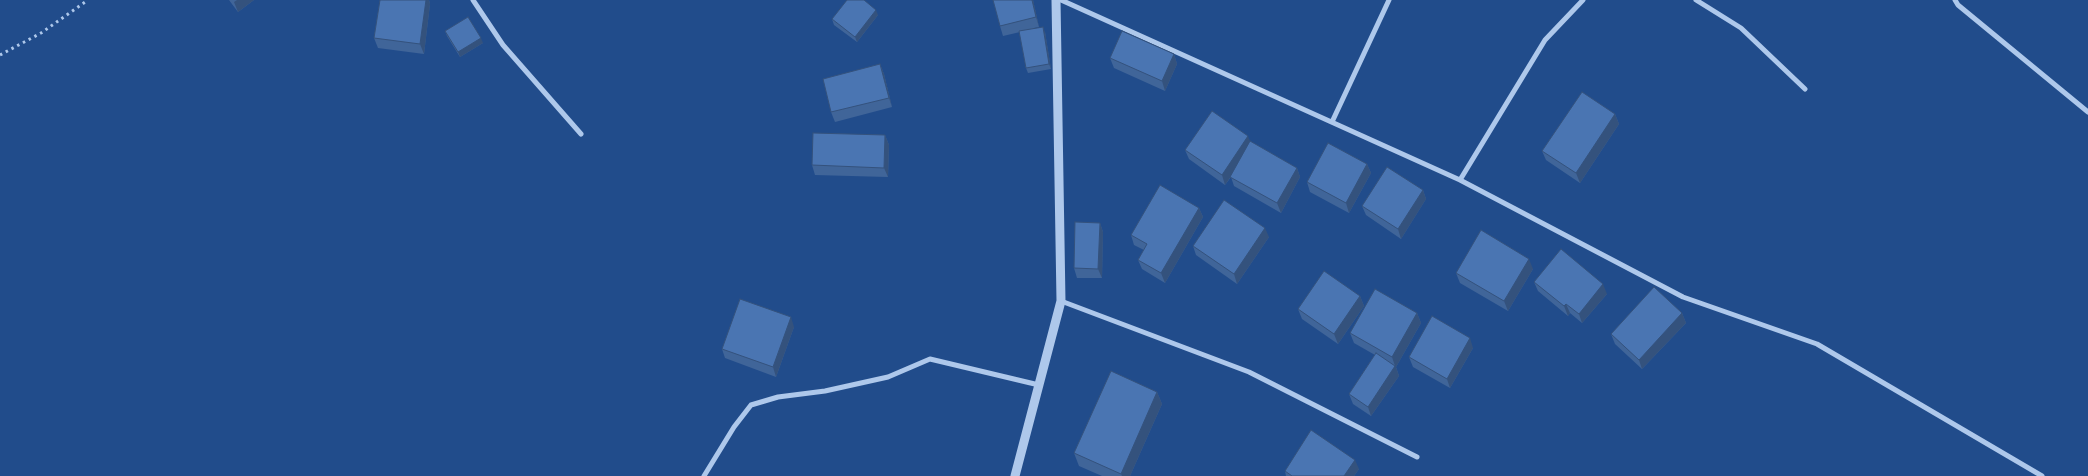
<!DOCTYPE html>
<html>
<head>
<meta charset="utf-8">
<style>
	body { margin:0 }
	canvas { display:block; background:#214c8b }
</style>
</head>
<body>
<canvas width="2088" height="476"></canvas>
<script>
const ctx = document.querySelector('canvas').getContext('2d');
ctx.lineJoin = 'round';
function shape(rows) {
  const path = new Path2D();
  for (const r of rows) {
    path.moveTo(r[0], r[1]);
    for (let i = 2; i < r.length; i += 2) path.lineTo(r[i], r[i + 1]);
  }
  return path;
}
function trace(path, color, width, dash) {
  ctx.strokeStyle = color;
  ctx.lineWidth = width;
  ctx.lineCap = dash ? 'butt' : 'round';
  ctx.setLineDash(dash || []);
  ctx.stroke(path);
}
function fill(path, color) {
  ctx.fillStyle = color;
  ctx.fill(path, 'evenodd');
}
const path = shape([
	[0,55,41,33,88,0]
]);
const minor = shape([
	[473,0,503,45,581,134],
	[1061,0,1460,180,1683,297,1817,344,2042,476],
	[1696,0,1741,28,1805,89],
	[1955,0,1958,5,2088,112],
	[1332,122,1389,0],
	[1460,180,1545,40,1583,0],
	[1061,301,1249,372,1417,457],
	[704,476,734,427,751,405,778,397,825,391,888,377,930,359,1039,385]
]);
const tertiary = shape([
	[1015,476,1061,301,1056,0]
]);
const wall = shape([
	[229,0,254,0,238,12],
	[380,0,429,0,430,4,424,54,378,48,374,38],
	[1033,0,1039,27,1034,28,1045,32,1051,69,1028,73,1026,68,1020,32,1003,36,1000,26],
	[878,15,857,42,834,25,832,19],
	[445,31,483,43,460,57,447,36],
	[1174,54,1177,64,1165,91,1114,68,1110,58],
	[880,64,884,74,892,107,835,122,831,112],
	[1615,114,1619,124,1580,183,1546,160,1542,151],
	[885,135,889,145,888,177,815,175,812,165],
	[1250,142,1297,168,1300,177,1281,213,1234,186,1231,177,1225,185,1189,159,1185,150],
	[1367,164,1371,173,1349,213,1310,192,1307,182],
	[1423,190,1426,199,1401,239,1366,215,1362,206],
	[1199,208,1203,217,1165,283,1142,269,1138,260,1144,250,1134,245,1131,235],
	[1100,223,1103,232,1102,278,1077,278,1074,268],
	[1269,237,1237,284,1196,255,1193,246],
	[1533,269,1508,311,1460,283,1456,273],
	[1534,282,1607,294,1582,323,1570,313,1568,316,1538,291],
	[1360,296,1364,306,1338,344,1302,319,1298,309],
	[1417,313,1421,323,1396,367,1399,376,1371,416,1353,404,1349,394,1375,355,1354,343,1350,333],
	[1682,313,1686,323,1642,369,1615,344,1611,334],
	[794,327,776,377,725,358,722,349],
	[1473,348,1450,388,1413,367,1409,357],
	[1157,392,1162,404,1130,476,1102,476,1079,466,1074,453],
	[1359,469,1354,476,1286,476,1285,471]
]);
const shadedWall = shape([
	[237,0,254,0,238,12,234,2],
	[426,0,429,0,430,4,424,54,420,44],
	[1032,0,1033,0,1039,27,1036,17],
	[876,10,878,15,857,42,855,37],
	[1043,27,1045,32,1051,69,1049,64],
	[481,38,483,43,460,57,458,52],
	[1174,54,1177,64,1165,91,1162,81],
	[880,64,884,74,892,107,889,98],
	[1615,114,1619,124,1580,183,1576,173],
	[885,135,889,145,888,177,884,168],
	[1248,136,1252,146,1225,185,1222,175],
	[1367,164,1371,173,1349,213,1346,203],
	[1297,168,1300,177,1281,213,1277,203],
	[1423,190,1426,199,1401,239,1398,229],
	[1199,208,1203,217,1165,283,1161,273],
	[1100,223,1103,232,1102,278,1098,269],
	[1265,228,1269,237,1237,284,1234,274],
	[1529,259,1533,269,1508,311,1504,301],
	[1603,284,1607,294,1582,323,1579,314],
	[1360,296,1364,306,1338,344,1334,334],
	[1566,304,1570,313,1568,316,1564,306],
	[1417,313,1421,323,1396,367,1399,376,1371,416,1368,407,1395,366,1392,357],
	[1682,313,1686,323,1642,369,1639,360],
	[791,317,794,327,776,377,773,367],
	[1470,338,1473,348,1450,388,1447,379],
	[1157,392,1162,404,1130,476,1122,476,1121,474],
	[1355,460,1359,469,1354,476,1344,476]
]);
const building = shape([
	[380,0,426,0,420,44,374,38,380,0],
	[847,0,864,0,876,10,855,37,832,19,847,0],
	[993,0,1032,0,1036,17,1000,26,993,0],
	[468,17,481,38,458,52,445,31,468,17],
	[1043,27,1049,64,1026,68,1019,31,1043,27],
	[1122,31,1174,54,1162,81,1110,58,1122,31],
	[880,64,889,98,831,112,823,79,880,64],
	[1582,92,1615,114,1576,173,1542,151,1582,92],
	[1212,111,1248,136,1222,175,1185,150,1212,111],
	[813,133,885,135,884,168,812,165,813,133],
	[1250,141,1297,168,1277,203,1230,177,1250,141],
	[1328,143,1367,164,1346,203,1307,182,1328,143],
	[1387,167,1423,190,1398,229,1362,206,1387,167],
	[1160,185,1199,208,1161,273,1138,260,1147,244,1131,235,1160,185],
	[1224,200,1265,228,1234,274,1193,246,1224,200],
	[1075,222,1100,223,1098,269,1074,268,1075,222],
	[1481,230,1529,259,1504,301,1456,273,1481,230],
	[1561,249,1603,284,1579,314,1566,304,1564,306,1534,282,1561,249],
	[1324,271,1360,296,1334,334,1298,309,1324,271],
	[1654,287,1682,313,1639,360,1611,334,1654,287],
	[1375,289,1417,313,1392,357,1350,333,1375,289],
	[740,299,791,317,773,367,722,349,740,299],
	[1432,316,1470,338,1447,379,1409,357,1432,316],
	[1376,353,1395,366,1368,407,1349,394,1376,353],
	[1111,371,1157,392,1121,474,1074,453,1111,371],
	[1311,430,1355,460,1344,476,1292,476,1285,471,1311,430]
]);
trace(path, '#aec8eb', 3, [2.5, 4]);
trace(minor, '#aec8eb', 5);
trace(tertiary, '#aec8eb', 9);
fill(wall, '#406599');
fill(shadedWall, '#34527d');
fill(building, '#4a75b2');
trace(building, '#34527d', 1);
</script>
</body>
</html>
